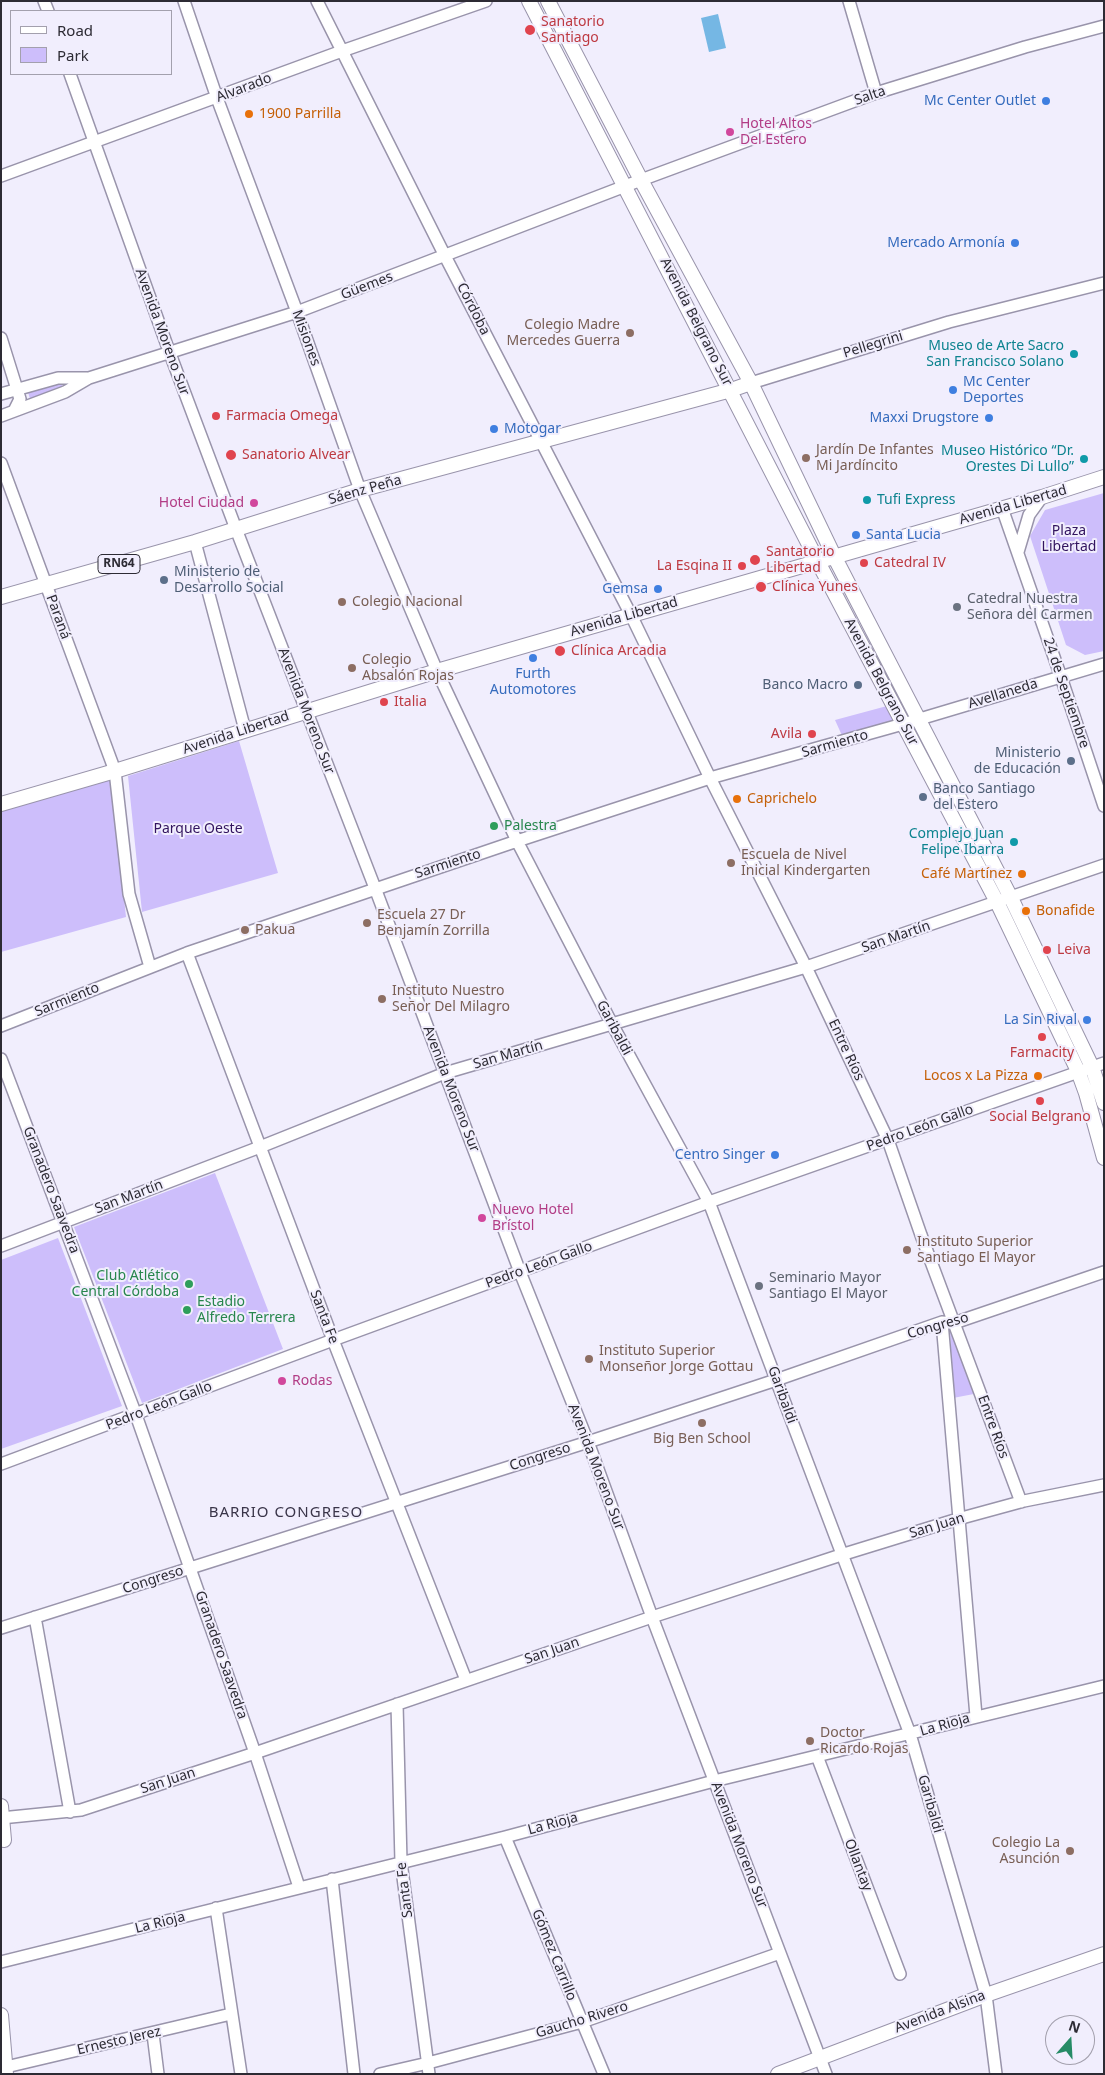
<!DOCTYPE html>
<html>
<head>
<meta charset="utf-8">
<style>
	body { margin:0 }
	#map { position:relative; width:1105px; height:2075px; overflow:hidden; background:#f1eefd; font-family:"Noto Sans",sans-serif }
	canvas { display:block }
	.frame { position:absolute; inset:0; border:2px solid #2d2b34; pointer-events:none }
	.legend { position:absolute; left:10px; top:10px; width:162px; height:65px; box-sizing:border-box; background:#f1eefd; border:1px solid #a3a0ad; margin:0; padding:6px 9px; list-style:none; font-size:15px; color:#2d2b34 }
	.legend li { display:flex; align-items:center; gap:10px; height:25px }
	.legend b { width:25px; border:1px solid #a3a0ad }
	.north { position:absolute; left:1045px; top:2015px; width:50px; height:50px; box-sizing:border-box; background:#f1eefd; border:1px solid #a3a0ad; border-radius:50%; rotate:19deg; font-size:14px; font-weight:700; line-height:20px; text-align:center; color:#2d2b34 }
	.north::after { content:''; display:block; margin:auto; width:18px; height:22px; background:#268b66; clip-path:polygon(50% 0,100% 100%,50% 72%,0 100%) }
</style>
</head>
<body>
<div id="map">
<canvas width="1105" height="2075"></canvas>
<div class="frame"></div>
<ul class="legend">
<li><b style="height:6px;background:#fff"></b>Road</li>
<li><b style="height:14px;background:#cdbefb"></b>Park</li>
</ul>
<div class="north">N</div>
</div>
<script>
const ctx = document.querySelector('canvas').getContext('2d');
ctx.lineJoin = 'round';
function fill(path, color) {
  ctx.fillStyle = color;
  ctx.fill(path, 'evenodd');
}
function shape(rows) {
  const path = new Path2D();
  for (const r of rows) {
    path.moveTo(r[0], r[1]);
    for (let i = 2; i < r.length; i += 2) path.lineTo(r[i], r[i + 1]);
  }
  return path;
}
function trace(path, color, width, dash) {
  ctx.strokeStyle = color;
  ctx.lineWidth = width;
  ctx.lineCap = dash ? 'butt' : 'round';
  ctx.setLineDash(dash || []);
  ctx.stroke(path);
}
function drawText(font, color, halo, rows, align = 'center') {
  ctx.font = font + ' "Noto Sans",sans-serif';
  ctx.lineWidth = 4;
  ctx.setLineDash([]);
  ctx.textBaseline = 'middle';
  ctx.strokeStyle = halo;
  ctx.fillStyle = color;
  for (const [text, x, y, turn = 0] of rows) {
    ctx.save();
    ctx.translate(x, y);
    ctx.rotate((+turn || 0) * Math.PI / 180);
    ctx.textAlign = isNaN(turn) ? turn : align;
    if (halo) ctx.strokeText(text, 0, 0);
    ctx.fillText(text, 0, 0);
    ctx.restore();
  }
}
const green = shape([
	[59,383,62,384,62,387,30,399,28,392],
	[1104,493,1104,651,1085,655,1066,645,1030,536,1045,510],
	[887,706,897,725,844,740,835,720],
	[239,741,278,873,142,912,128,776],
	[111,776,126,917,1,952,1,807],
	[215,1173,283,1349,142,1403,74,1227],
	[58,1238,122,1406,1,1449,1,1260],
	[955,1329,979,1393,953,1398,950,1331]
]);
const water = shape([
	[718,14,726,48,709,52,701,18]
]);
const minor = shape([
	[44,1,48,11],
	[184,1,217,98,297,312,360,490,437,671,517,841,612,1024,709,1202,910,1734,986,1995,996,2074],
	[317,1,445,256,631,615,710,778,806,967,888,1140,921,1235,1021,1502],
	[849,1,876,93],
	[70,74,169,351,236,529,375,888,520,1272,588,1442,652,1617,826,2074],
	[1,176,342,51,486,1],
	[1,338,20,399,14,411],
	[751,383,949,322,1104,283],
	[1,394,58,378,87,378],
	[1,416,65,392,89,378,297,312,641,180,876,93,1025,47,1104,26],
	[1,463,115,771,129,894,150,967],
	[1002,508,1061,677,1104,806],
	[195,542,245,730],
	[1018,552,1029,515,1042,497],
	[187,953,333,1340,466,1680],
	[1,1026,187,953,517,841,710,778,903,724,1104,664],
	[1,1059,136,1415,255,1753,299,1887],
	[1,1246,260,1147,445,1073,806,967,1104,865],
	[942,1322,976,1716],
	[1,1464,333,1340,709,1202,1104,1063],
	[35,1617,70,1812],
	[1,1628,588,1442,776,1380,942,1322,954,1323,1104,1272],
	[397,1704,401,1862,429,2074],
	[817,1756,900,1974],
	[1,1818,81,1810,255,1753,652,1617,841,1555,958,1519,1024,1501,1104,1485],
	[505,1837,604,2074],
	[332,1879,354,2074],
	[216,1908,241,2074],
	[1,1962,505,1837,714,1781,1104,1686],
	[153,2034,158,2074],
	[6,2067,231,2014],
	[380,2074,428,2063,582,2022,780,1953]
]);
const major = shape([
	[529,1,817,560,997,902,1078,1071,1086,1093,1104,1158],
	[548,1,641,180,751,383,834,556,1011,898,1092,1067,1104,1103],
	[1,597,195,542,360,490,731,390,751,383],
	[1,804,115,771,437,671,1042,497,1104,477],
	[1,1806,4,1840],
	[1,2015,6,2074],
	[778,2074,986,1995,1104,1954]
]);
const markers = [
	[530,30,6,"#e0444e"],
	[1046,101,5,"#3f7fe0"],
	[249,114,5,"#e8710a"],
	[730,132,5,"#d1479c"],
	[1015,243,5,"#3f7fe0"],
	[630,333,5,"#8d6e63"],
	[1074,354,5,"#0f9aa8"],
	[953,390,5,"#3f7fe0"],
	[216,416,5,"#e0444e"],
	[989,418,5,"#3f7fe0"],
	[494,429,5,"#3f7fe0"],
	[231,455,6,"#e0444e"],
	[806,458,5,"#8d6e63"],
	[1084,459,5,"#0f9aa8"],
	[867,500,5,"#0f9aa8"],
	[254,503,5,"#d1479c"],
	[856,535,5,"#3f7fe0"],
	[755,560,6,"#e0444e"],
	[864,563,5,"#e0444e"],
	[742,566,5,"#e0444e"],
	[164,580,5,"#5c6f8a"],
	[761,587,6,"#e0444e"],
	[658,589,5,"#3f7fe0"],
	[342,602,5,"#8d6e63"],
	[957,607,5,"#6b7280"],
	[560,651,6,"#e0444e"],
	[533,658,5,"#3f7fe0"],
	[352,668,5,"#8d6e63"],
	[858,685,5,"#5c6f8a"],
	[384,702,5,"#e0444e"],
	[812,734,5,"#e0444e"],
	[1071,761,5,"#5c6f8a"],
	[923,797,5,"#5c6f8a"],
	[737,799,5,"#e8710a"],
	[494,826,5,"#2e9e5b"],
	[1014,842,5,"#0f9aa8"],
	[731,863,5,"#8d6e63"],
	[1022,874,5,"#e8710a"],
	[1026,911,5,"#e8710a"],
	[367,923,5,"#8d6e63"],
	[245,930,5,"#8d6e63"],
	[1047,950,5,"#e0444e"],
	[382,999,5,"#8d6e63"],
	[1087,1020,5,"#3f7fe0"],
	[1042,1037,5,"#e0444e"],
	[1038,1076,5,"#e8710a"],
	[1040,1101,5,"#e0444e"],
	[775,1155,5,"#3f7fe0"],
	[482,1218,5,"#d1479c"],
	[907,1250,5,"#8d6e63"],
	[189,1284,5,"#2e9e5b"],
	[759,1286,5,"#6b7280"],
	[187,1310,5,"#2e9e5b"],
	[589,1359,5,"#8d6e63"],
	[282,1381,5,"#d1479c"],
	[702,1423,5,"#8d6e63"],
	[810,1741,5,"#8d6e63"],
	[1070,1851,5,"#8d6e63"]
];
const shields = [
	[119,564,42]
];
const shieldNames = [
	["RN64",119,564]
];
const healthNames = [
	["Sanatorio",541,22],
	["Santiago",541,38],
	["Farmacia Omega",226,416],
	["Sanatorio Alvear",242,455],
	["Santatorio",766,552],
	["Libertad",766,568],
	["Catedral IV",874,563],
	["La Esqina II",732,566,"right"],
	["Clínica Yunes",772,587],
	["Clínica Arcadia",571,651],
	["Italia",394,702],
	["Avila",802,734,"right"],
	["Leiva",1057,950],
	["Farmacity",1042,1053,"center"],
	["Social Belgrano",1040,1117,"center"]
];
const streetNames = [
	["Alvarado",244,88,-21],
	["Salta",870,96,-19],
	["Güemes",367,286,-21],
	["Córdoba",473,309,63],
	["Avenida Belgrano Sur",696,322,63],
	["Avenida Moreno Sur",162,332,70],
	["Misiones",306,338,70],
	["Pellegrini",873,345,-17],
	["Sáenz Peña",365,490,-16],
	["Avenida Libertad",1013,505,-16],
	["Paraná",58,617,70],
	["Avenida Libertad",624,617,-16],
	["Avenida Belgrano Sur",881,682,62],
	["24 de Septiembre",1066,693,71],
	["Avellaneda",1003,694,-17],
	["Avenida Moreno Sur",306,711,69],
	["Avenida Libertad",236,733,-18],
	["Sarmiento",835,744,-16],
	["Sarmiento",448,864,-18],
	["San Martín",896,937,-19],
	["Sarmiento",67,1000,-22],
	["Garibaldi",614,1028,62],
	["Entre Ríos",846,1050,65],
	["San Martín",508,1055,-16],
	["Avenida Moreno Sur",451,1089,69],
	["Pedro León Gallo",920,1128,-20],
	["Granadero Saavedra",51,1190,69],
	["San Martín",129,1197,-21],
	["Pedro León Gallo",539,1265,-20],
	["Santa Fe",324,1317,69],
	["Congreso",938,1326,-16],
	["Garibaldi",782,1395,70],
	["Pedro León Gallo",159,1406,-21],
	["Entre Ríos",993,1427,70],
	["Congreso",540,1457,-18],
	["Avenida Moreno Sur",596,1467,69],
	["San Juan",937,1526,-17],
	["Congreso",153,1580,-18],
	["San Juan",552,1651,-19],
	["Granadero Saavedra",221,1655,71],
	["La Rioja",945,1725,-16],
	["San Juan",168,1781,-18],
	["Garibaldi",930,1804,74],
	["La Rioja",553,1824,-15],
	["Avenida Moreno Sur",739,1845,69],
	["Ollantay",858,1865,69],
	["Santa Fe",405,1890,-97],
	["La Rioja",160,1923,-14],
	["Gómez Carrillo",554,1955,68],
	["Avenida Alsina",940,2012,-21],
	["Gaucho Rivero",582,2020,-17],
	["Ernesto Jerez",119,2041,-13]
];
const shopNames = [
	["Mc Center Outlet",1036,101],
	["Mercado Armonía",1005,243],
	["Mc Center",963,382,"left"],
	["Deportes",963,398,"left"],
	["Maxxi Drugstore",979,418],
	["Motogar",504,429,"left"],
	["Santa Lucia",866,535,"left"],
	["Gemsa",648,589],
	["Furth",533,674,"center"],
	["Automotores",533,690,"center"],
	["La Sin Rival",1077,1020],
	["Centro Singer",765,1155]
];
const foodNames = [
	["1900 Parrilla",259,114],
	["Caprichelo",747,799],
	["Café Martínez",1012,874,"right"],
	["Bonafide",1036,911],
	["Locos x La Pizza",1028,1076,"right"]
];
const hotelNames = [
	["Hotel Altos",740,124],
	["Del Estero",740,140],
	["Hotel Ciudad",244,503,"right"],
	["Nuevo Hotel",492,1210],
	["Brístol",492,1226],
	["Rodas",292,1381]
];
const educationNames = [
	["Colegio Madre",620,325,"right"],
	["Mercedes Guerra",620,341,"right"],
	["Jardín De Infantes",816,450],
	["Mi Jardíncito",816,466],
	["Colegio Nacional",352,602],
	["Colegio",362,660],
	["Absalón Rojas",362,676],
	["Escuela de Nivel",741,855],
	["Inicial Kindergarten",741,871],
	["Escuela 27 Dr",377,915],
	["Benjamín Zorrilla",377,931],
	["Pakua",255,930],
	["Instituto Nuestro",392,991],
	["Señor Del Milagro",392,1007],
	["Instituto Superior",917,1242],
	["Santiago El Mayor",917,1258],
	["Instituto Superior",599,1351],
	["Monseñor Jorge Gottau",599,1367],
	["Big Ben School",702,1439,"center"],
	["Doctor",820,1733],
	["Ricardo Rojas",820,1749],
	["Colegio La",1060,1843,"right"],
	["Asunción",1060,1859,"right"]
];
const cultureNames = [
	["Museo de Arte Sacro",1064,346],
	["San Francisco Solano",1064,362],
	["Museo Histórico “Dr.",1074,451],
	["Orestes Di Lullo”",1074,467],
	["Tufi Express",877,500,"left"],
	["Complejo Juan",1004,834],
	["Felipe Ibarra",1004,850]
];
const parkNames = [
	["Plaza",1069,531],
	["Libertad",1069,547],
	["Parque Oeste",198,829]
];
const serviceNames = [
	["Ministerio de",174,572],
	["Desarrollo Social",174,588],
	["Banco Macro",848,685,"right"],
	["Ministerio",1061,753,"right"],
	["de Educación",1061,769,"right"],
	["Banco Santiago",933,789],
	["del Estero",933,805]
];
const worshipNames = [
	["Catedral Nuestra",967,599],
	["Señora del Carmen",967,615],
	["Seminario Mayor",769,1278],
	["Santiago El Mayor",769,1294]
];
const leisureNames = [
	["Palestra",504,826],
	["Club Atlético",179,1276,"right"],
	["Central Córdoba",179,1292,"right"],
	["Estadio",197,1302],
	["Alfredo Terrera",197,1318]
];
const neighbourhoodNames = [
	["BARRIO CONGRESO",286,1513]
];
fill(green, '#cdbefb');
fill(water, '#75b7e4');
trace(minor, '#9994ab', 14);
trace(major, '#9994ab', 16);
trace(minor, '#fff', 11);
trace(major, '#fff', 14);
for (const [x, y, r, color] of markers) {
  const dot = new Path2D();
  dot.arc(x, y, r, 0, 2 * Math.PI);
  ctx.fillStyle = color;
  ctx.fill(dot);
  trace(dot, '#f1eefd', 2);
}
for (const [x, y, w] of shields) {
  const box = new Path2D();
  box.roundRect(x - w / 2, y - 9.5, w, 19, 4);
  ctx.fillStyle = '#f1eefd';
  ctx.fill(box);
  trace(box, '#2d2b34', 1);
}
drawText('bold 12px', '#2d2b34', null, shieldNames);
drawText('14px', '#be3a42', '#f1eefd', healthNames, 'left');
drawText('14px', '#2d2b34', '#f1eefd', streetNames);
drawText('14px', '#366cbe', '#f1eefd', shopNames, 'right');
drawText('14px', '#c56008', '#f1eefd', foodNames, 'left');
drawText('14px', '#b23c85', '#f1eefd', hotelNames, 'left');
drawText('14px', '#785e54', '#f1eefd', educationNames, 'left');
drawText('14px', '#0d838f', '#f1eefd', cultureNames, 'right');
drawText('14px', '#32145f', '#f1eefd', parkNames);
drawText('14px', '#4e5e75', '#f1eefd', serviceNames, 'left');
drawText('14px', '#5b616d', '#f1eefd', worshipNames, 'left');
drawText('14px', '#27864d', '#f1eefd', leisureNames, 'left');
ctx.letterSpacing = '1px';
drawText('15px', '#3a3549', '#f1eefd', neighbourhoodNames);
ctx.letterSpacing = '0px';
</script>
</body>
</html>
